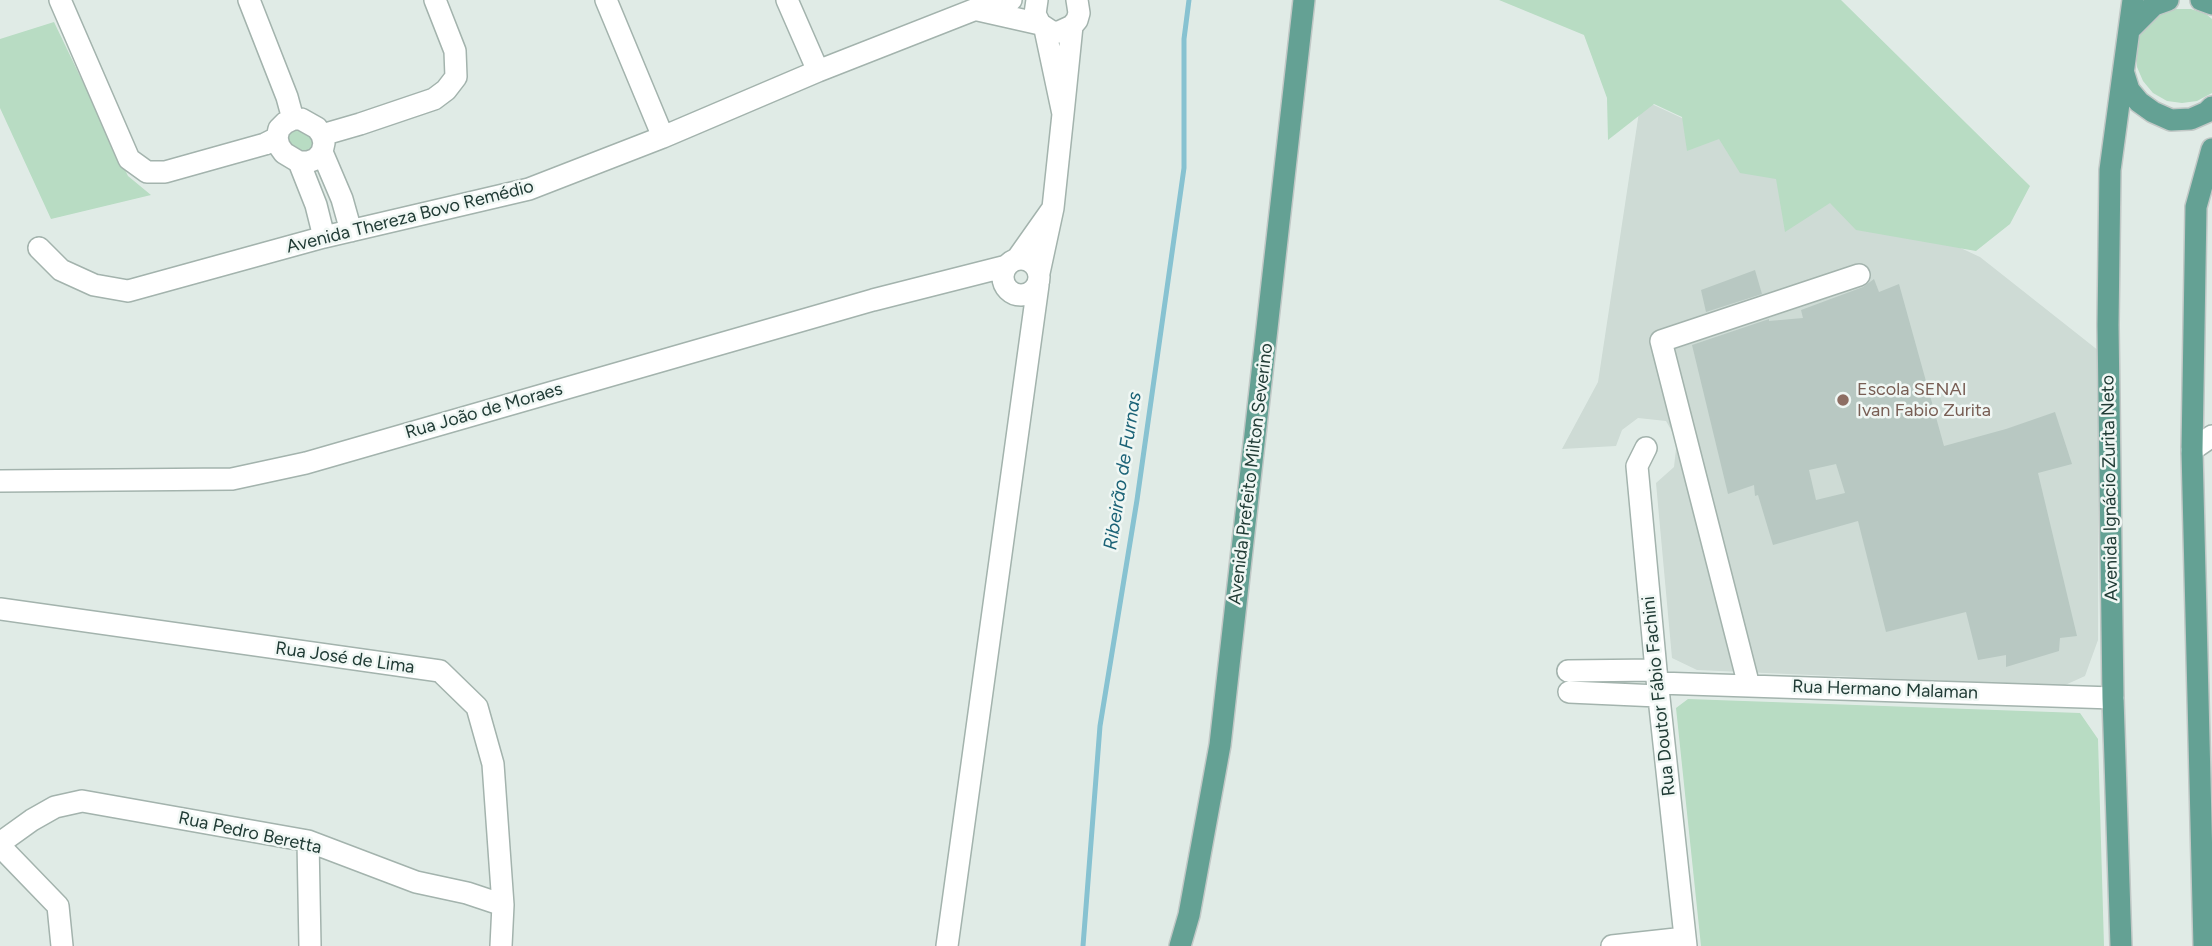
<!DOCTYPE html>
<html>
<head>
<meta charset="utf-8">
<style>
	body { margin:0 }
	canvas { display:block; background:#e0ebe6 }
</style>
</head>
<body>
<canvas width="2212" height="946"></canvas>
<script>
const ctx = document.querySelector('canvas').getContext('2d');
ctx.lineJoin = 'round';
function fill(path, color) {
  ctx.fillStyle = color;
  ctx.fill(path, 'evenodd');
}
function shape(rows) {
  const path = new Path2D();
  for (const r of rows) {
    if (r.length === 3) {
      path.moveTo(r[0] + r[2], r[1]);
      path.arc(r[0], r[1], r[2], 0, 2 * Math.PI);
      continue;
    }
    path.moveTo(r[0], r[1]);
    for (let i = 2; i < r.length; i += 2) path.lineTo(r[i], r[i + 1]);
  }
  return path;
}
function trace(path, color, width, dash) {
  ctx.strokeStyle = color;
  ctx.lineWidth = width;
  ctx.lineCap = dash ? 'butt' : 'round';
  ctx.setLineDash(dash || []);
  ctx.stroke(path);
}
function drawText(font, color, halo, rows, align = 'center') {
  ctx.font = font + ' Figtree,sans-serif';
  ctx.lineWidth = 5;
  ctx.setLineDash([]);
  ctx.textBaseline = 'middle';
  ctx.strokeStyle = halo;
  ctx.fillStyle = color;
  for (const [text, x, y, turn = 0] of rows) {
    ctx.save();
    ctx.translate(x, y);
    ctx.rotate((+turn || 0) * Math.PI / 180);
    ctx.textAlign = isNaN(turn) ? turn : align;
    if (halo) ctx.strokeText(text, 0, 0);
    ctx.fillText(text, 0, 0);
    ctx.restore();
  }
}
const built = shape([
	[1641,99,1980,257,2099,351,2098,640,2085,676,2063,686,1697,670,1672,658,1656,483,1674,467,1677,440,1666,421,1638,418,1622,430,1616,446,1562,449,1598,382]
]);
const green = shape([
	[1499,0,1841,0,2030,186,2010,224,1976,251,1856,230,1830,203,1785,232,1776,179,1740,173,1719,139,1687,151,1682,117,1654,104,1608,140,1607,98,1584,35],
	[2176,9,2191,9,2206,14,2212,19,2212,93,2197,101,2182,103,2167,101,2153,93,2143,81,2137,67,2136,52,2139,36,2148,23,2161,14],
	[54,22,128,176,151,195,51,219,0,108,0,39],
	[293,125,314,136,314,147,310,151,300,153,288,145,285,131],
	[1688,699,2080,713,2098,739,2104,946,1701,946,1676,708]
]);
const stream = shape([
	[1083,946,1100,726,1137,500,1184,168,1184,39,1189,0]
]);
const building = shape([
	[1755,270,1762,294,1706,312,1701,290],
	[1874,279,1879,292,1899,284,1944,446,2006,429,2055,412,2072,464,2038,473,2077,636,2060,638,2059,651,2006,667,2006,655,1978,660,1966,612,1886,632,1858,521,1773,545,1758,495,1755,496,1754,485,1728,494,1692,345,1769,319,1769,321,1803,318,1801,310,1863,287],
	[1836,464,1845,493,1816,500,1809,470]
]);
const minor = shape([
	[60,0,129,159,147,172,165,172,265,144,277,138],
	[249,0,287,97,293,119],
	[606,0,663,137],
	[787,0,818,71],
	[1037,0,1035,14,1040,24,1052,32,1059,32,1072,26,1077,20,1079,13,1077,0],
	[978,10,1040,24],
	[1045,29,1063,114,1072,26],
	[322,135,360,124,434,99,446,90,456,77,455,51,435,0],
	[322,152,316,159,308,162,299,162,284,153,279,146,277,138,279,129,285,123,293,119,301,119,317,128,322,135,324,143,322,152,342,199,351,231],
	[299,162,316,205,324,237],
	[1053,208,1063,114],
	[39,248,61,270,94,285,128,291,324,237,529,189,663,137,818,71,976,9,1011,0],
	[1021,277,18],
	[1017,259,1053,208,1039,273],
	[1646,448,1637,466,1656,670,1686,946],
	[2192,450,2212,436],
	[0,481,232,479,306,463,873,300,1007,266],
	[0,609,440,671,477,707,493,764,503,905,501,946],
	[1568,671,1656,670],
	[1658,683,2113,698],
	[1749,686,1661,341,1859,275],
	[1569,692,1658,696],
	[308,841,310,946],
	[0,843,32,820,55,807,82,801,308,841,416,882,467,893,503,905],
	[0,846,58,906,62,946],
	[947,946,1038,285],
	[1612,946,1685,938]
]);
const major = shape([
	[2201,0,2212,4],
	[2129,30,2154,5,2168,0],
	[2124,74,2129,90,2139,102,2153,112,2171,120,2191,119,2207,112,2212,107],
	[1180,946,1189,915,1220,745,1304,0],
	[2121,946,2113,698,2108,325,2110,170,2133,0],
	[2204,946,2192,450,2196,207,2212,149]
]);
const markers = [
	[1843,400,7,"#8d6e63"]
];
const streetNames = [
	["Avenida Thereza Bovo Remédio",410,217,-14],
	["Rua João de Moraes",484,411,-16],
	["Avenida Prefeito Milton Severino",1251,474,-83],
	["Avenida Ignácio Zurita Neto",2110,488,-91],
	["Rua José de Lima",345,658,8],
	["Rua Hermano Malaman",1885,690,2],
	["Rua Doutor Fábio Fachini",1659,696,-96],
	["Rua Pedro Beretta",250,833,12]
];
const educationNames = [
	["Escola SENAI",1857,390],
	["Ivan Fabio Zurita",1857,411]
];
const waterNames = [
	["Ribeirão de Furnas",1123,471,-81]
];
fill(built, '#cedbd5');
fill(green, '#b8dcc3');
trace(stream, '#87c2d1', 5);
fill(building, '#b8c8c2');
trace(minor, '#a3b3ad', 24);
trace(major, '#c1c8c6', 24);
trace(minor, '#fff', 21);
trace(major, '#64a194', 21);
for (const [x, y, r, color] of markers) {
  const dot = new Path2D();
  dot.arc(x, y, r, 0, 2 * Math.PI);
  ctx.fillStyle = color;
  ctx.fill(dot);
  trace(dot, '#f0f7f4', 2.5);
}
drawText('18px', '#203b35', '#f0f7f4', streetNames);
drawText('18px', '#785e54', '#f0f7f4', educationNames, 'left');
drawText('italic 19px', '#1b6377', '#f0f7f4', waterNames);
</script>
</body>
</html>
